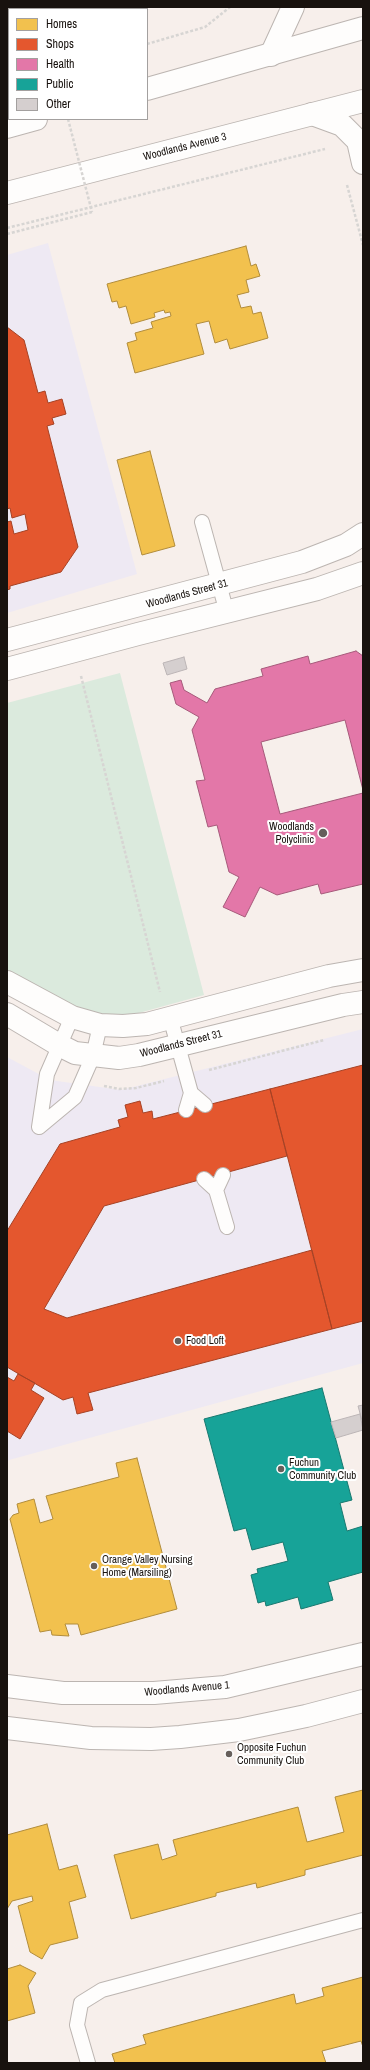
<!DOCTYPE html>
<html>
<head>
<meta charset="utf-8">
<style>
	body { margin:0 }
	#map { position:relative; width:370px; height:2070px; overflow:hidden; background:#f7efeb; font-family:"Archivo Narrow",sans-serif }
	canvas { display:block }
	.frame { position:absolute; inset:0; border:8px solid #18120e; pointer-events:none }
	.legend { position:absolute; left:8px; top:8px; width:140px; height:112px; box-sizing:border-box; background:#fff; border:1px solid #a3a09f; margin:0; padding:5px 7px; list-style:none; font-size:12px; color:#18120e }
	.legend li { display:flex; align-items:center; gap:8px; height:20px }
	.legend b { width:20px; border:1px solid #a3a09f }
</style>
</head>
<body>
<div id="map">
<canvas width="370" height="2070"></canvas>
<div class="frame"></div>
<ul class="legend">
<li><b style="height:11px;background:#f2c14e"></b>Homes</li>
<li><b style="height:11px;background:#e4572e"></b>Shops</li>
<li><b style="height:11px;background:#e377a8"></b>Health</li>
<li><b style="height:11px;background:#17a398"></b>Public</li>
<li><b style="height:11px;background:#d5cfcf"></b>Other</li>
</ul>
</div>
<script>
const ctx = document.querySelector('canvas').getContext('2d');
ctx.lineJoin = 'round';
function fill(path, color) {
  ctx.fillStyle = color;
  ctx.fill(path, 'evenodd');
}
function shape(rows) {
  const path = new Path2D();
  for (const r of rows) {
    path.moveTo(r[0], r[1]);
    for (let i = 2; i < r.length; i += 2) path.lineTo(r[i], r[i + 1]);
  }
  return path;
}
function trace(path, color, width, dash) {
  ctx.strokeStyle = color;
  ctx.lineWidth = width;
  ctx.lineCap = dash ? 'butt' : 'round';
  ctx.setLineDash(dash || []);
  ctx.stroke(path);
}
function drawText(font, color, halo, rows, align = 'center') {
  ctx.font = font + ' "Archivo Narrow",sans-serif';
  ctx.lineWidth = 4;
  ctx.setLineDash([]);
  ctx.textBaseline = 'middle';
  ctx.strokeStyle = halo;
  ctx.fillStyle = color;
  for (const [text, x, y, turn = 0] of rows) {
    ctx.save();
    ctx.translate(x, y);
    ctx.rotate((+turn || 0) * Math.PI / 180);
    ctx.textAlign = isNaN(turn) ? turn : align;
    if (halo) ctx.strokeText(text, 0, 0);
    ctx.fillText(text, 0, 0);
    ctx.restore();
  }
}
const commercial = shape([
	[48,243,137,574,7,613,7,255],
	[363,1029,363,1363,9,1460,7,1462,7,1057,50,1080,121,1090]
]);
const green = shape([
	[120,673,204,995,128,1016,92,1016,7,973,7,703]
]);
const homes = shape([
	[246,246,251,266,256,264,260,276,246,280,249,292,237,295,241,308,251,306,253,314,261,312,268,338,230,349,227,339,215,343,209,321,196,324,204,354,135,373,127,343,137,340,135,333,153,328,151,322,171,316,170,312,165,313,164,310,154,313,155,317,131,324,126,306,119,308,117,301,112,302,107,284,246,246],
	[150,451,175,546,142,555,117,460,150,451],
	[137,1458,177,1609,81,1635,78,1624,65,1624,69,1636,52,1635,51,1630,40,1632,10,1519,13,1515,19,1513,17,1504,34,1499,40,1523,53,1519,46,1496,119,1477,116,1463,137,1458],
	[363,1790,363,1855,305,1870,305,1875,257,1888,256,1883,216,1893,216,1896,131,1919,114,1855,158,1844,162,1860,177,1855,173,1840,298,1807,307,1842,344,1832,335,1797,363,1790],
	[47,1824,59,1870,77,1865,86,1897,69,1902,78,1938,50,1945,42,1959,30,1952,18,1906,33,1901,32,1896,12,1901,7,1909,7,1835,47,1824],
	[20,1965,36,1973,28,1986,35,2013,7,2021,7,1969,20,1965],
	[363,1977,363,2047,361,2041,322,2051,326,2063,115,2063,112,2054,146,2044,143,2035,294,1994,296,2004,324,1996,322,1988,363,1977]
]);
const shops = shape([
	[7,327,24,340,38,393,45,391,48,403,62,399,66,414,52,418,54,424,47,426,78,547,61,572,10,586,10,589,7,590,7,522,11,521,14,534,28,530,25,514,12,518,10,508,7,509,7,327],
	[363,1065,363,1321,332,1329,270,1089,363,1065],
	[270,1089,287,1156,104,1206,44,1309,67,1318,312,1250,332,1329,88,1393,93,1410,77,1414,73,1397,63,1400,7,1367,7,1231,60,1144,120,1127,118,1120,128,1117,125,1105,140,1101,143,1113,152,1111,153,1119,270,1089],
	[18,1374,35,1383,31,1390,44,1398,20,1439,7,1431,7,1377,14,1381,18,1374]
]);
const health = shape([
	[356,651,363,656,363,790,345,720,261,742,280,814,363,793,363,884,321,894,318,884,277,895,260,887,245,917,223,907,239,877,229,872,217,825,208,827,196,781,205,780,192,730,199,717,176,704,170,683,181,680,184,690,207,703,215,689,263,676,261,669,308,656,310,664,356,651]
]);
const public = shape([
	[322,1388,352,1500,340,1503,347,1531,363,1526,363,1572,328,1582,333,1600,301,1609,298,1597,266,1606,265,1601,258,1603,251,1575,258,1573,257,1569,288,1561,283,1542,252,1550,246,1528,234,1531,204,1419,322,1388]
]);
const building = shape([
	[184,657,187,669,167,675,163,663,184,657],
	[363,1405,363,1424,358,1406,363,1405],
	[360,1414,363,1430,336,1438,331,1422,360,1414]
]);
const path = shape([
	[147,44,205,27,230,7],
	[7,86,9,85],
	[347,185,363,245],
	[7,228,325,149],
	[7,234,92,212],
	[81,676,160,992],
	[209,1070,324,1040],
	[104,1086,119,1089,136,1088,164,1081]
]);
const service = shape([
	[202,522,227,613],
	[170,1017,191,1093,205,1105],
	[186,1110,191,1093],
	[39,1127,75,1097,93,1056,100,1025],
	[39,1127,47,1074,72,1017],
	[204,1179,216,1190,227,1227],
	[216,1190,223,1175],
	[88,2063,77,2025,81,2003,102,1990,363,1920]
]);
const minor = shape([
	[271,55,293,7],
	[312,114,342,125,358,141,363,163],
	[7,640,302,562,346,545,363,534],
	[7,669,138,634,317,589,363,573],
	[7,982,72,1017,100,1025,123,1026,147,1024,329,976,363,970],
	[7,1014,59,1045,75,1053,119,1058,139,1055,343,1005,363,1002]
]);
const secondary = shape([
	[7,1686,63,1693,154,1693,225,1687,363,1654],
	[7,1728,91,1738,151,1739,180,1737,239,1730,306,1716,363,1701]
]);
const primary = shape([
	[147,89,363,28],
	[7,127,36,119],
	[7,193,363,101]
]);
const rail = shape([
	[89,9,97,7],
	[7,30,9,29]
]);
const pathBridge = shape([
	[68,119,92,212]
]);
const markers = [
	[323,833,5,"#665f5b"],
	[178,1341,4,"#665f5b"],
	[281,1469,4,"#665f5b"],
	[94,1566,4,"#665f5b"],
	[229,1754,4,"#665f5b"]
];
const streetNames = [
	["Woodlands Avenue 3",185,147,-14],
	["Woodlands Street 31",187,594,-15],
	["Woodlands Street 31",181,1044,-14],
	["Woodlands Avenue 1",187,1689,-5]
];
const poiNames = [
	["Woodlands",314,827,"right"],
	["Polyclinic",314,840,"right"],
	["Food Loft",186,1341],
	["Fuchun",289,1463],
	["Community Club",289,1476],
	["Orange Valley Nursing",102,1560],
	["Home (Marsiling)",102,1573],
	["Opposite Fuchun",237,1748],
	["Community Club",237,1761]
];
fill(commercial, '#eee9f3');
fill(green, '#dbeadd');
fill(homes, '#f2c14e');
trace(homes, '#b18c3b', 1);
fill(shops, '#e4572e');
trace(shops, '#a74224', 1);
fill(health, '#e377a8');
trace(health, '#a6597a', 1);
fill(public, '#17a398');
trace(public, '#17786f', 1);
fill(building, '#d5cfcf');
trace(building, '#bcb5b6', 1);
trace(service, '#bcb5b1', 16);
trace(minor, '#bcb5b1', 24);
trace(secondary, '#bcb5b1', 24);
trace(primary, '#bcb5b1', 24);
trace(path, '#d7d5d3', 2.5, [3, 2]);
trace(service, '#fefdfc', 14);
trace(minor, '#fefdfc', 22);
trace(secondary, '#fefdfc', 22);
trace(primary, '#fefdfc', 22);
trace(rail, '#bcbab9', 3, [2, 4]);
trace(pathBridge, '#d7d5d3', 2.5, [3, 2]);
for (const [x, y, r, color] of markers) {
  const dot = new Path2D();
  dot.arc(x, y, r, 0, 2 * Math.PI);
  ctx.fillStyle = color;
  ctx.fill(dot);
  trace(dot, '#fff', 1.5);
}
drawText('11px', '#18120e', '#fff', streetNames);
drawText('11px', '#18120e', '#fff', poiNames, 'left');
</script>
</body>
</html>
